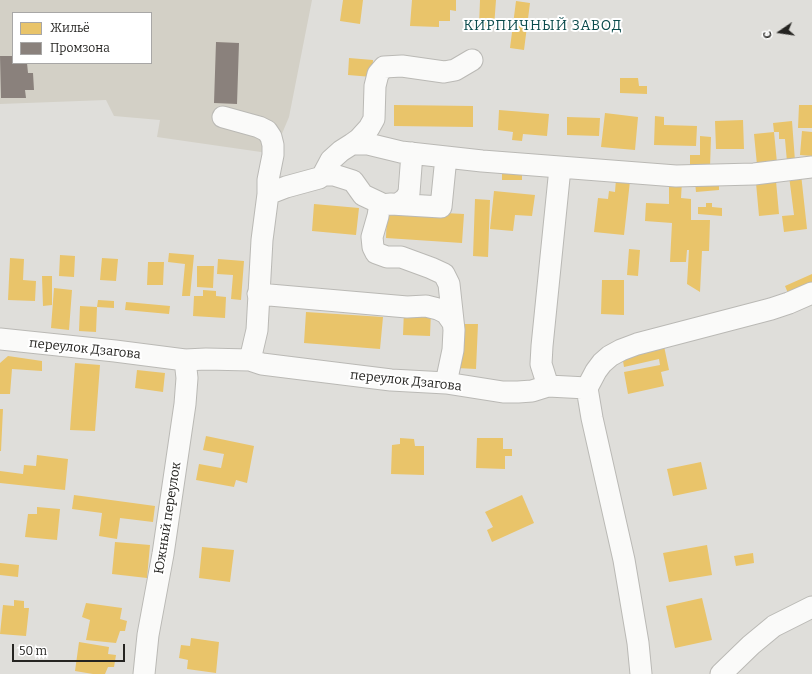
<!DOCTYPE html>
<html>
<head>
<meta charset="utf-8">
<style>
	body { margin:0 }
	#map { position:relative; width:812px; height:674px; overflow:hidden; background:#dfdeda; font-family:Bitter,serif }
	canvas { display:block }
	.legend { position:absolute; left:12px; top:12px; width:140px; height:52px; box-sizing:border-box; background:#fff; border:1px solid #a8a7a6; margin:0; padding:5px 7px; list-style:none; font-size:12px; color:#252421 }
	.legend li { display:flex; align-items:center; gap:8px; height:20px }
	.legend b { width:20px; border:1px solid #a8a7a6 }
	.north { position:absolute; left:760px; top:12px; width:40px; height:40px; -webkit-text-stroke:3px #fff; paint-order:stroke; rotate:257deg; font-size:11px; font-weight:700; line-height:16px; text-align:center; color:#252421 }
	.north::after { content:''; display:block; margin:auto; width:14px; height:18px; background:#252421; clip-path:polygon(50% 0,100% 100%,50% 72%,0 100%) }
	.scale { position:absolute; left:12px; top:644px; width:113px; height:18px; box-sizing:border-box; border:2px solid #252421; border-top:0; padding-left:5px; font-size:12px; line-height:14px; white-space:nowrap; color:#252421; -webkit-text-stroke:3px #fff; paint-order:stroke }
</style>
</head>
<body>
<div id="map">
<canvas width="812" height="674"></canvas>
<ul class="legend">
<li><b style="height:11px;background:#e9c46a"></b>Жильё</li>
<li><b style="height:11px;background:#8a817c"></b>Промзона</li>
</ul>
<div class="north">С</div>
<div class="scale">50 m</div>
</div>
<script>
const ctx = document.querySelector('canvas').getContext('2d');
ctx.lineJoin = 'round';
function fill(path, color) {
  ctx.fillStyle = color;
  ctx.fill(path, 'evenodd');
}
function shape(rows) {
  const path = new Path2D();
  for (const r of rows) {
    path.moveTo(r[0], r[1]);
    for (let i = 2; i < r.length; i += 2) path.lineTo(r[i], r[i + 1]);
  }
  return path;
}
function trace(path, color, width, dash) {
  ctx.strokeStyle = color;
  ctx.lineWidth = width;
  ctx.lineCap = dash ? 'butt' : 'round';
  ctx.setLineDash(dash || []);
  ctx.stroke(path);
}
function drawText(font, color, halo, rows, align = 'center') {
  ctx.font = font + ' Bitter,serif';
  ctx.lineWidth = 4;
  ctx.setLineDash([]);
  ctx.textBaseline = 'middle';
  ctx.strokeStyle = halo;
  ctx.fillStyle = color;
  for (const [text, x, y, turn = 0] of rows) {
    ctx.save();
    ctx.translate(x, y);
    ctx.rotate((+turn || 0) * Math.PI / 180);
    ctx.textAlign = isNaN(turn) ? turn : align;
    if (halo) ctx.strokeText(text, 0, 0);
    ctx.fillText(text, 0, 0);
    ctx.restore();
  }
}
const built = shape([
	[0,0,312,0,289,117,273,155,261,152,157,137,160,120,114,116,106,100,0,104],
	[13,13,151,13,151,63,13,63]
]);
const homes = shape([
	[343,0,363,0,360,24,340,21],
	[412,0,456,0,456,11,450,10,450,21,439,21,439,27,410,26],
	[480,0,496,0,494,27,479,26],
	[516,1,530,3,524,50,510,48],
	[349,58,373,60,372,77,348,75],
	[620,78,638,78,639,86,647,86,647,94,620,93],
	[394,105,473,106,473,127,394,126],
	[799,105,812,105,812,128,798,128],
	[499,110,549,114,547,136,523,134,522,141,512,140,513,132,498,130],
	[605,113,638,117,635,150,601,147],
	[655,116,664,117,664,125,697,126,696,146,654,145],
	[567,117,600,118,599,136,567,135],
	[743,120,744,149,716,149,715,121],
	[792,121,795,161,787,162,785,139,779,139,779,132,774,132,773,123],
	[802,131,812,132,812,156,800,155],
	[774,132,777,163,757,165,754,134],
	[700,136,711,137,710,168,690,167,690,155,700,155],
	[502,171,522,171,522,180,502,180],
	[801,174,807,229,784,232,782,216,794,215,789,176],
	[616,179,630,181,624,235,594,232,598,198,608,199,609,191,615,192],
	[669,181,682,181,681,198,691,199,691,220,710,220,709,251,702,251,700,292,687,284,689,250,687,250,686,262,670,262,672,223,645,221,646,203,669,204],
	[719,181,719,190,696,192,695,182],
	[776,181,779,214,759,216,756,183],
	[494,191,535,195,532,216,515,215,513,231,490,229],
	[475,199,490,200,488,257,473,256],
	[706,203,712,203,712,207,722,208,722,216,698,214,698,207,706,207],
	[314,204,359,208,356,235,312,231],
	[387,210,464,214,462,243,386,238],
	[629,249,640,250,638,276,627,275],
	[169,253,194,255,190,296,182,296,185,264,168,262],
	[60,255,75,256,74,277,59,276],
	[10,258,24,259,23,280,36,281,35,301,8,300],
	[102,258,118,259,116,281,100,280],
	[218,259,244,261,241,300,231,299,233,275,217,274],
	[148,262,164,262,163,285,147,285],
	[197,266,214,266,213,288,197,287],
	[812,274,812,288,790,298,785,286],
	[42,276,52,276,52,305,43,306],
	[602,280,624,280,624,315,601,314],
	[54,288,72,290,69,330,51,328],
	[203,290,216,291,216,296,226,297,225,318,193,316,194,296,203,296],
	[98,300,114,301,114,308,97,307],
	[126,302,170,306,169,314,125,310],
	[80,306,97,307,96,332,79,331],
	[404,310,431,311,430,336,403,335],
	[306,312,383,317,380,349,304,343],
	[459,324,478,324,476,369,457,368],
	[664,346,669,370,661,372,664,386,628,394,624,372,660,365,659,359,624,367,622,355],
	[8,356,42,361,42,371,12,369,10,394,0,394,0,363],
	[75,363,100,365,95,431,70,430],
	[137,370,165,373,163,392,135,388],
	[0,409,3,409,1,451,0,451],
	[206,436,254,446,247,483,236,480,234,487,196,480,199,464,221,468,224,454,203,450],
	[400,438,414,439,415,446,424,446,424,475,391,474,392,445,400,444],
	[477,438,503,438,503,449,512,449,512,456,505,456,505,469,476,468],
	[37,455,68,459,65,490,0,483,0,471,23,474,24,465,36,466],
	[701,462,707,489,673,496,667,469],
	[74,495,155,506,153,522,120,518,117,539,99,536,102,513,72,509],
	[522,495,534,523,492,542,487,530,493,527,485,512],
	[37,507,60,509,57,540,25,537,28,514,37,514],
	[115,542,150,545,147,578,112,574],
	[707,545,712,575,669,582,663,553],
	[202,547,234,550,230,582,199,578],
	[753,553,754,563,736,566,734,556],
	[0,563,19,565,18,577,0,575],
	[702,598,712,640,675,648,666,606],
	[14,600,24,601,24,608,29,608,26,636,0,634,3,605,14,606],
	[86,603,122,608,120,619,127,621,125,631,120,631,116,643,86,640,90,620,82,617],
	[191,638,219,642,216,673,187,669,188,660,179,658,181,645,190,646],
	[79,642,109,647,108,654,116,655,114,667,108,667,105,674,93,674,75,671]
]);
const industry = shape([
	[216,42,239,43,237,104,214,103],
	[0,56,13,56,13,63,27,63,28,73,33,73,34,90,25,90,26,98,1,98]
]);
const minor = shape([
	[223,117,259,127,267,131,271,137,273,145,273,155,268,180,268,194,262,240,257,330,250,360],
	[352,144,359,139,369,128,374,119,375,86,378,74,384,67,402,66,444,72,455,70,472,60],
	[323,175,334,175,353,181,363,195,380,203,378,216,372,237,373,247,376,253,387,257,401,257,431,268,444,274,449,284,454,330,453,350,446,383],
	[268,194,286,187,319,178,323,175,331,160,341,151,352,144,368,144,401,152,482,161,676,176,754,174,812,167],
	[398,204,405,199,409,193,412,153],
	[381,205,391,204,441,207,446,157],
	[258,294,407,307,426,306,438,309,446,313,453,323],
	[0,339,115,351,185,360,206,359,250,360,262,364,286,367,391,380,446,383,503,392,518,392,532,391,548,386,587,388,596,371,602,363,610,356,621,350,637,344,771,309,789,303,812,293],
	[548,386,541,364,542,346,560,168],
	[587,388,592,418,624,560,638,643,641,674],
	[144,674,148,635,163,554,185,404,187,378,185,360],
	[721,674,751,645,774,626,812,607]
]);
const streetNames = [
	["переулок Дзагова",85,349,6],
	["переулок Дзагова",406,381,6],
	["Южный переулок",168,518,-81]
];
const neighbourhoodNames = [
	["КИРПИЧНЫЙ ЗАВОД",543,26]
];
fill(built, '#d3d0c6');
fill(homes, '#e9c46a');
fill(industry, '#8a817c');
trace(minor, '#bab9b5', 23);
trace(minor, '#fafaf9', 21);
drawText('13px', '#252421', '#fff', streetNames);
ctx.letterSpacing = '1px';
drawText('14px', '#0a4b4c', '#fff', neighbourhoodNames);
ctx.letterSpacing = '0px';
</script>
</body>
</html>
